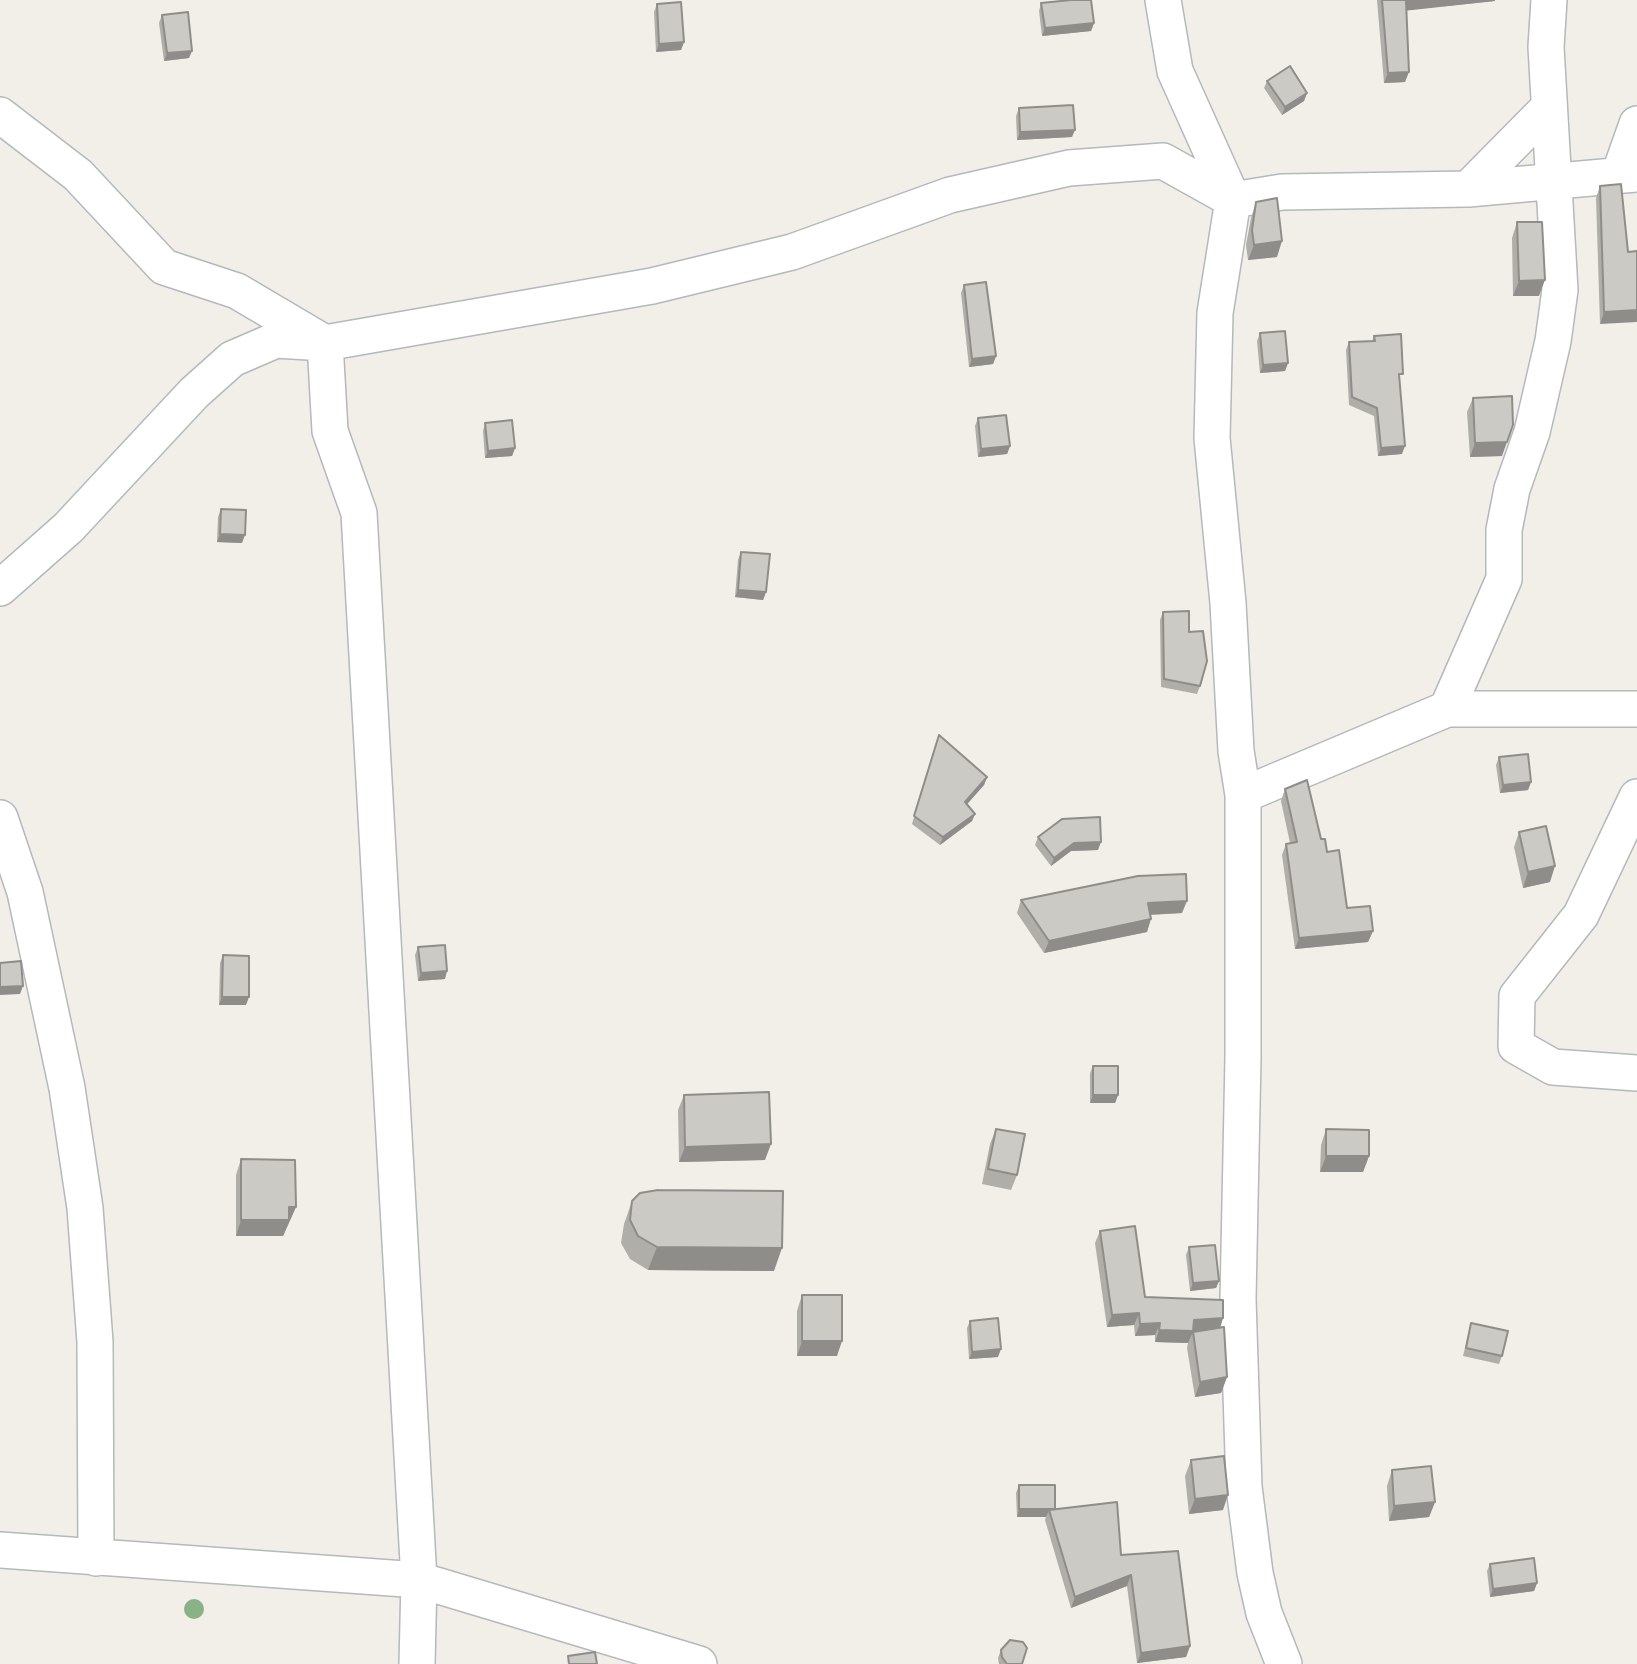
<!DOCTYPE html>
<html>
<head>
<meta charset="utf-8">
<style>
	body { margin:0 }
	canvas { display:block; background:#f1efe8 }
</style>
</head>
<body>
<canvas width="1637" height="1664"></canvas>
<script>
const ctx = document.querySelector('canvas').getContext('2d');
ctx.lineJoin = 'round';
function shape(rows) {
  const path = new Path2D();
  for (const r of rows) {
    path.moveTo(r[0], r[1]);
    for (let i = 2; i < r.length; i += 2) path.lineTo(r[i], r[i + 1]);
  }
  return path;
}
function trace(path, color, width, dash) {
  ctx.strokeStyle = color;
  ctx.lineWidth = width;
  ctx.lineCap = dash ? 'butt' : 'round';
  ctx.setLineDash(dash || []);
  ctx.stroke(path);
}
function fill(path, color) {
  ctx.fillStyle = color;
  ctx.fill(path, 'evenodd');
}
const street = shape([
	[1163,0,1175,71,1233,200,1215,313,1212,438,1228,603,1236,751,1243,795,1243,1057,1238,1299,1244,1487,1255,1573,1264,1613,1284,1664],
	[0,115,78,175,164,267,237,291,325,343,330,431,359,513,419,1580,417,1664],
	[1619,175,1637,124],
	[1468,189,1549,107],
	[0,588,68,528,194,393,232,359,276,340,325,343,652,286,792,252,950,195,1069,168,1163,161,1233,200,1282,192,1468,189,1637,174],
	[1447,709,1504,579,1504,530,1512,489,1532,432,1553,341,1560,290,1546,47,1549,0],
	[1243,795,1447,709,1637,709],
	[1637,797,1581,915,1517,996,1516,1046,1553,1067,1637,1073],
	[0,818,25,892,67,1088,85,1208,95,1342,96,1558],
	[0,1550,419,1580,699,1664]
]);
const trees = [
	[194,1609]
];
const wall = shape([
	[1377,0,1495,0,1495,1,1407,10,1405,82,1384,83],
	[1041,3,1094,23,1091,31,1042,36,1039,11],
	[657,4,684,42,681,50,656,52,654,12],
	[162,15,189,58,164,61,159,23],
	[1267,81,1307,93,1304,101,1282,115,1264,88],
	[1019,108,1072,137,1017,140,1016,116],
	[1600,186,1628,252,1600,324,1596,198],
	[1256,202,1277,257,1248,260,1246,245,1251,218],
	[1517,222,1539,296,1513,296,1512,238],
	[964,285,996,356,993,364,969,367,961,293],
	[1260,333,1288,363,1285,371,1260,373,1257,341],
	[1374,336,1400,382,1402,454,1378,456,1374,416,1349,405,1346,350,1349,342,1372,341],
	[1473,398,1502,456,1470,457,1467,412],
	[978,418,1010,446,1007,454,978,457,975,426],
	[485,423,515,448,512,456,485,458,483,431],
	[221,509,242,543,217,542,218,517],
	[741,552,766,592,763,600,735,597,738,560],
	[1163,612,1189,632,1200,686,1197,694,1161,687,1160,620],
	[936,743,987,777,984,785,967,804,975,814,972,821,940,845,912,824],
	[1499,757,1531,782,1528,790,1500,793,1496,765],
	[1285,789,1321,839,1327,852,1347,908,1373,931,1368,942,1295,949,1282,855,1286,844,1290,843,1281,801],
	[1519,832,1550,882,1523,888,1514,847],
	[1038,837,1098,850,1071,851,1051,866,1035,845],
	[1021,900,1182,913,1151,915,1147,932,1044,953,1017,913],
	[418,947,445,979,418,981,415,955],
	[223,955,246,1005,219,1005,220,963],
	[1093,1066,1118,1095,1115,1103,1090,1103,1090,1073],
	[684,1095,765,1160,679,1162,678,1110],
	[996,1129,1017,1175,1011,1190,982,1184,990,1144],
	[1326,1129,1369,1156,1363,1172,1320,1172,1321,1145],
	[241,1159,296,1207,283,1236,236,1236,236,1175],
	[632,1201,774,1271,648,1270,630,1259,621,1243,624,1224],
	[1100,1231,1145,1297,1223,1318,1220,1328,1227,1377,1221,1393,1195,1397,1187,1348,1188,1343,1155,1342,1155,1335,1135,1336,1134,1325,1107,1327,1095,1243],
	[1189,1247,1219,1281,1216,1288,1190,1291,1186,1255],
	[802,1295,837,1356,797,1356,797,1311],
	[970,1321,998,1357,969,1359,967,1328],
	[1471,1323,1502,1356,1499,1364,1463,1356],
	[1191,1460,1223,1510,1189,1514,1185,1476],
	[1392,1470,1435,1502,1429,1517,1389,1521,1387,1486],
	[1019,1485,1055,1509,1121,1555,1190,1646,1186,1657,1137,1663,1127,1586,1071,1608,1045,1520,1046,1517,1017,1517,1016,1493],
	[1490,1564,1537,1583,1534,1591,1490,1597,1487,1571],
	[1001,1650,1022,1664,999,1664,998,1658]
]);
const shadedWall = shape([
	[1411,0,1495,0,1495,1,1403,11,1406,1],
	[1094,23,1091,31,1042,36,1045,28],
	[684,42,681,50,656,52,659,44],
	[192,51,189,58,164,61,167,53],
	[1409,72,1405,82,1384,83,1388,73],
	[1307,93,1304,101,1282,115,1285,107],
	[1075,130,1072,137,1017,140,1020,132],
	[1282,241,1277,257,1248,260,1254,245],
	[1545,280,1539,296,1513,296,1519,281],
	[1637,310,1637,322,1600,324,1604,312],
	[996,356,993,364,969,367,972,359],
	[1288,363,1285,371,1260,373,1263,365],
	[1507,442,1502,456,1470,457,1475,443],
	[1010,446,1007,454,978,457,981,449],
	[1405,446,1402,454,1378,456,1381,448],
	[515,448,512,456,485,458,488,451],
	[220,534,245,535,242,543,217,542],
	[738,590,766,592,763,600,735,597],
	[987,777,984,785,962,810,965,802],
	[1531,782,1528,790,1500,793,1503,785],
	[975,814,972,821,940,845,943,837],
	[1101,842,1098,850,1071,851,1051,866,1054,858,1074,843],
	[1555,866,1550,882,1523,888,1528,872],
	[1187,901,1182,913,1143,915,1148,903],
	[1151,919,1147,932,1044,953,1049,941],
	[1373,931,1368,942,1295,949,1299,938],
	[447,971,445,979,418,981,421,973],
	[23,986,20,994,0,995,0,987],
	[222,997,249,997,246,1005,219,1005],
	[1093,1095,1118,1095,1115,1103,1090,1103],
	[771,1144,765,1160,679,1162,685,1147],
	[1326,1156,1369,1156,1363,1172,1320,1172],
	[289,1207,296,1207,283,1236,236,1236,241,1220],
	[657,1247,782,1248,774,1271,648,1270],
	[1219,1281,1216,1288,1190,1291,1193,1283],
	[1139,1313,1134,1325,1107,1327,1112,1315],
	[1223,1318,1219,1330,1193,1332,1188,1343,1155,1342,1159,1330,1194,1320],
	[1160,1323,1155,1335,1135,1336,1140,1324],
	[802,1341,842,1341,837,1356,797,1356],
	[1001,1349,998,1357,969,1359,972,1352],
	[1227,1377,1221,1393,1195,1397,1200,1382],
	[1228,1495,1223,1510,1189,1514,1195,1499],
	[1435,1502,1429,1517,1389,1521,1394,1506],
	[1019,1509,1055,1509,1049,1510,1046,1517,1017,1517],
	[1131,1575,1127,1586,1071,1608,1075,1597],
	[1537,1583,1534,1591,1490,1597,1493,1589],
	[1190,1646,1186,1657,1137,1663,1141,1653]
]);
const building = shape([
	[1071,0,1091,0,1094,23,1045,28,1041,3,1071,0],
	[1382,0,1411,0,1406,1,1409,72,1388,73,1382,0],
	[681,2,684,42,659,44,657,4,681,2],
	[188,12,192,51,167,53,162,15,188,12],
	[1290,66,1307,93,1285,107,1267,81,1290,66],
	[1073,105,1075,130,1020,132,1019,108,1073,105],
	[1621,184,1628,252,1637,251,1637,310,1604,312,1600,186,1621,184],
	[1277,198,1282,241,1254,245,1252,230,1256,202,1277,198],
	[1517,222,1542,222,1545,280,1519,281,1517,222],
	[986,282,996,356,972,359,964,285,986,282],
	[1285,331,1288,363,1263,365,1260,333,1285,331],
	[1401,334,1403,374,1399,374,1405,446,1381,448,1377,408,1352,397,1349,342,1375,341,1374,336,1401,334],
	[1512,396,1513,425,1507,442,1475,443,1473,398,1512,396],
	[1006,415,1010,446,981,449,978,418,1006,415],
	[512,420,515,448,488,451,485,423,512,420],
	[221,509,246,510,245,535,220,534,221,509],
	[741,552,770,554,766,592,738,590,741,552],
	[1189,611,1189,632,1203,631,1207,661,1200,686,1164,679,1163,612,1189,611],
	[939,735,987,777,965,802,975,814,943,837,914,816,939,735],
	[1528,754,1531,782,1503,785,1499,757,1528,754],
	[1307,780,1321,839,1325,839,1327,852,1339,850,1347,908,1370,906,1373,931,1299,938,1286,844,1297,842,1285,789,1307,780],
	[1100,817,1101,842,1074,843,1054,858,1038,837,1062,819,1100,817],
	[1546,826,1555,866,1528,872,1519,832,1546,826],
	[1186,874,1187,901,1148,903,1151,919,1049,941,1021,900,1138,876,1186,874],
	[445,945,447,971,421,973,418,947,445,945],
	[223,955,249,956,249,997,222,997,223,955],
	[21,961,23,986,0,987,0,963,21,961],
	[1093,1066,1118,1066,1118,1095,1093,1095,1093,1066],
	[769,1092,771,1144,685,1147,684,1095,769,1092],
	[996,1129,1025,1134,1017,1175,988,1169,996,1129],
	[1326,1129,1369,1130,1369,1156,1326,1156,1326,1129],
	[241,1159,295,1160,296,1207,289,1207,289,1220,241,1220,241,1159],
	[658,1190,783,1191,782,1248,657,1247,638,1236,630,1220,632,1201,640,1193,658,1190],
	[1135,1226,1145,1297,1223,1300,1223,1318,1194,1320,1193,1331,1159,1330,1160,1323,1140,1324,1139,1313,1112,1315,1100,1231,1135,1226],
	[1215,1245,1219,1281,1193,1283,1189,1247,1215,1245],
	[802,1295,842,1295,842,1341,802,1341,802,1295],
	[998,1318,1001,1349,972,1352,970,1321,998,1318],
	[1471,1323,1508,1331,1502,1356,1466,1348,1471,1323],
	[1224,1327,1227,1377,1200,1382,1193,1332,1224,1327],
	[1224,1456,1228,1495,1195,1499,1191,1460,1224,1456],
	[1431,1466,1435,1502,1394,1506,1392,1470,1431,1466],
	[1019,1485,1055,1485,1055,1509,1019,1509,1019,1485],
	[1117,1502,1121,1555,1178,1551,1190,1646,1141,1653,1131,1575,1075,1597,1049,1510,1117,1502],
	[1534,1558,1537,1583,1493,1589,1490,1564,1534,1558],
	[1010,1640,1023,1642,1027,1648,1022,1664,1007,1664,1002,1657,1001,1650,1010,1640],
	[595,1652,597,1664,569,1664,568,1656,595,1652]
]);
trace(street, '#b5b8bc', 38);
trace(street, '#fff', 35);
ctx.fillStyle = '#89b387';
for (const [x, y] of trees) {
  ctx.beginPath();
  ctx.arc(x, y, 10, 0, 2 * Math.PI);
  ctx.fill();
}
fill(wall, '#afaea9');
fill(shadedWall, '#8f8d8a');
fill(building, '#cccac5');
trace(building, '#8f8d8a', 2);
</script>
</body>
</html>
